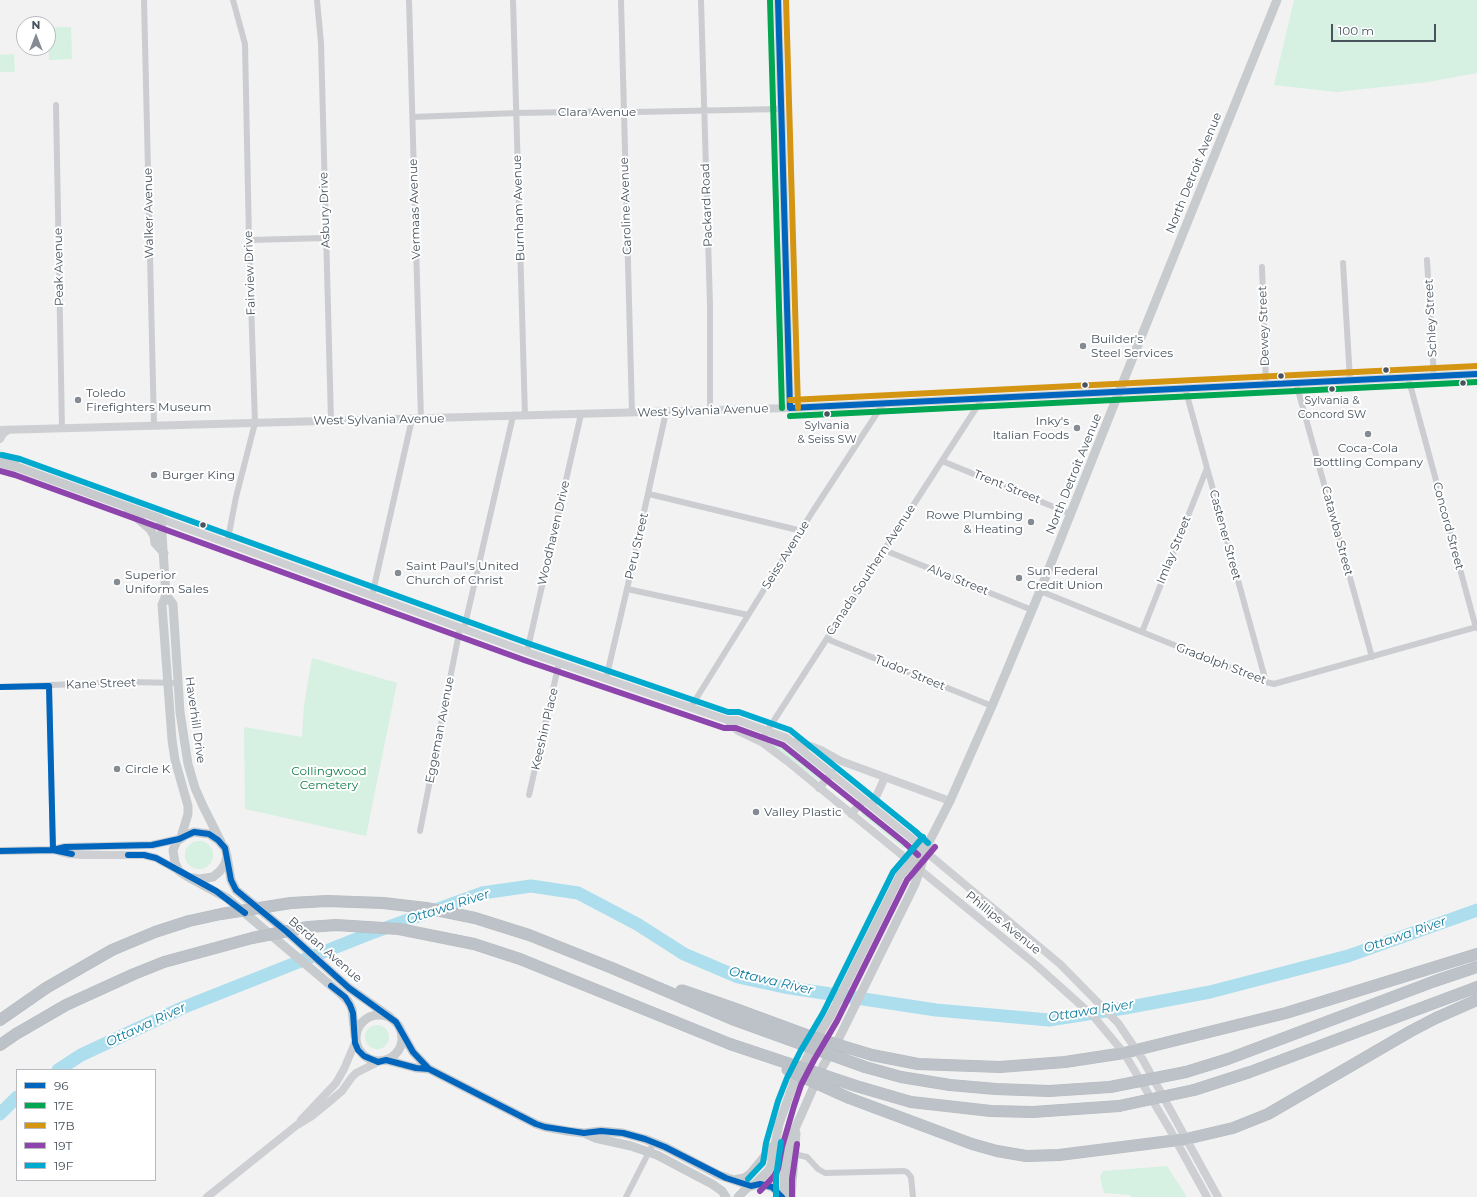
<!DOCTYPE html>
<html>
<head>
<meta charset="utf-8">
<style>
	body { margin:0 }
	#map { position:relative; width:1477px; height:1197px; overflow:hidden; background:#f2f2f2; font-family:Montserrat,sans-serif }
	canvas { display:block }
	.legend { position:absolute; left:16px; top:1069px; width:140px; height:112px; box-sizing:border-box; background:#fff; border:1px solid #b6babf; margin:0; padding:5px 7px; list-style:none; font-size:12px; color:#48535e }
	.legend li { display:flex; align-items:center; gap:8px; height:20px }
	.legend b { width:20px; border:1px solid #b6babf }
	.north { position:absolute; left:16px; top:16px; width:40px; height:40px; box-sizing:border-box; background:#fff; border:1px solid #b6babf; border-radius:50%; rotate:0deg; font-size:11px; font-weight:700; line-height:16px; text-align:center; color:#48535e }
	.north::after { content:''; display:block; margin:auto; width:14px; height:18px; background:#848b92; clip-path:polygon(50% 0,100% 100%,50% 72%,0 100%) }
	.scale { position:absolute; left:1331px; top:24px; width:105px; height:18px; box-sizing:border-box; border:2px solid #48535e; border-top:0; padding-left:5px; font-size:12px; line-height:14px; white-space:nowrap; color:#48535e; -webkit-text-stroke:3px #fff; paint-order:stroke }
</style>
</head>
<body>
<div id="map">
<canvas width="1477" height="1197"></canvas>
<ul class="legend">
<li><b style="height:5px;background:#0065bd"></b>96</li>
<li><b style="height:5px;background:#00a651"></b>17E</li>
<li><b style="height:5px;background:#d49513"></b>17B</li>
<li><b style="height:5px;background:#8e44ad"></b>19T</li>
<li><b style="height:5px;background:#00a9ce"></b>19F</li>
</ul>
<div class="north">N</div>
<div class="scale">100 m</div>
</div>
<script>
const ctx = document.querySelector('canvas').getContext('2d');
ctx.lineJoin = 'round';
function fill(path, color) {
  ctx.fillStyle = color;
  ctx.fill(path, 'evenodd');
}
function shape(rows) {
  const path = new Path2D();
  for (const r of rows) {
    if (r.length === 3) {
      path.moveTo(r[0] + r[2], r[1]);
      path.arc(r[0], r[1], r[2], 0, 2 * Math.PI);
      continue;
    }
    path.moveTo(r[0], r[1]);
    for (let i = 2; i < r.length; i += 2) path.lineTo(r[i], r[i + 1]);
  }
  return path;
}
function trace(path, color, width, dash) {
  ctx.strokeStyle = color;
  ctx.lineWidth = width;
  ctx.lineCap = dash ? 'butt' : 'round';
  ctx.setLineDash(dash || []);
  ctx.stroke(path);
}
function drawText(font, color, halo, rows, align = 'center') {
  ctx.font = font + ' Montserrat,sans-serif';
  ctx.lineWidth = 4;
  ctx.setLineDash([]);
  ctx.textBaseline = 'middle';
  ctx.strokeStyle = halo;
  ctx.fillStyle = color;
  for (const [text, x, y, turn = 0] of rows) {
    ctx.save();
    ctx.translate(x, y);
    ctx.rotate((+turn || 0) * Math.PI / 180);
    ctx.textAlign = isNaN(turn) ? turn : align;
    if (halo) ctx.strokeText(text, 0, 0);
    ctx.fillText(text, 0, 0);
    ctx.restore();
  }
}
const green = shape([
	[1294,0,1477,0,1477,73,1428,82,1337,92,1274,85],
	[48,27,71,27,72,59,49,60],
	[14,54,15,72,0,72,0,55],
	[312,658,397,683,366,836,245,809,244,727,302,737,304,705],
	[771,736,784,742,816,765,821,775,821,782,772,745,768,739,768,737],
	[862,810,865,810,898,832,907,842,908,847,903,848,861,814],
	[199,855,14],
	[377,1037,12],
	[1167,1166,1187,1197,1131,1197,1130,1195,1104,1193,1102,1185,1100,1176,1103,1171]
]);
const river = shape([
	[58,1070,81,1055,182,1008,369,934,482,893,531,886,578,893,637,924,684,954,738,977,784,987,936,1010,1049,1020,1125,1008,1210,992,1348,956,1477,910],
	[0,1114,17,1097]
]);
const street = shape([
	[144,0,154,426],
	[317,0,321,43,331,421],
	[409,0,421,419],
	[513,0,525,416],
	[621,0,632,413],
	[701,0,710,305,710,411],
	[56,105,62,429],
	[413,117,517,113,624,111,635,112,781,109],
	[249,240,326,238],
	[1427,260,1434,376],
	[1343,263,1350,380],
	[1262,267,1266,384],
	[1408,377,1476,628],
	[1296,383,1372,657],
	[1185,388,1266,682],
	[942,461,1071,514],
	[649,494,802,531],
	[227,544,236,497,255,423,249,240,245,44,233,0],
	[884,550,1032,610],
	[627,589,748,615],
	[1040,591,1266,682,1274,684,1477,627],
	[372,596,412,419],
	[464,629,513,416],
	[1142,632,1207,468],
	[827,639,992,706],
	[527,652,581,414],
	[606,679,627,589,666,412],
	[49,686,53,850],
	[0,687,130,682,177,683],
	[691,707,813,511,883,404],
	[760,742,982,399],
	[529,795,559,663],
	[420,831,460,628],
	[794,1154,807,1157,818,1169,825,1173,904,1171,907,1172,911,1177,913,1197],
	[626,1197,654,1142]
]);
const secondary = shape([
	[778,0,790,408],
	[0,430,790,408,1477,374],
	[0,439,3,434,8,430],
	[161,519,527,652,727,720,737,720,787,738,910,837,926,852,1060,964,1118,1023,1143,1060,1218,1197],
	[727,720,738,731,763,743,787,761,1035,964,1094,1017,1124,1053,1169,1128,1207,1197],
	[797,741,821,750,841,761,950,801],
	[819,788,832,773],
	[872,806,885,777],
	[851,814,864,800],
	[53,850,65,847,152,845,179,839],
	[0,851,53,850,68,854,83,855,144,855,156,858,179,871],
	[301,1120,336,1083,344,1069,355,1043],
	[207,1197,297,1125,312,1116,328,1103,342,1091,352,1077,356,1073,378,1062]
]);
const primary = shape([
	[0,456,9,460,15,464],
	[0,463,17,467,161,519,166,595,162,605,172,740,175,760,188,806,188,814,181,837],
	[128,510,150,529,154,536,155,543,164,553],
	[166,595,173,604,180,712,188,764,195,788,203,806,222,844],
	[194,832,209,834,218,840,225,848,227,856,225,864,220,871,213,877,199,879,188,877,179,871,175,863,173,850,177,841,186,835,194,832],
	[227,856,231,880,236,890,287,932,349,988,390,1017],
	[188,877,227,898,341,994,348,1001,352,1009,355,1036],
	[379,1038,23],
	[400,1029,413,1052,429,1069,536,1124,545,1127,567,1131,584,1133,601,1131,623,1133,645,1139,665,1147,719,1175,751,1186],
	[386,1060,416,1068,429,1069],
	[584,1133,595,1138,631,1146,657,1155,712,1184,722,1191,726,1197],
	[734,1180,744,1178,750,1174,773,1146],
	[754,1185,768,1171,771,1166,779,1124,794,1082,823,1028,830,1017,900,876,925,846],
	[738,1197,748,1187,760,1184,772,1187,777,1191,782,1197],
	[784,1197,784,1178,787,1152,790,1140,823,1066,839,1038,915,884,929,842,950,801,992,706,1040,591,1119,392,1277,0],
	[791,1197,796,1133]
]);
const highway = shape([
	[0,1020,46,988,112,950,155,932,189,921,221,914],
	[0,1045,16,1034,66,1005,134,974,164,962,252,938],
	[872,1055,918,1064,1000,1067,1065,1062,1124,1053,1286,1013,1477,954],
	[865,1067,901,1077,950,1085,996,1089,1049,1091,1110,1087],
	[1186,1072,1228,1059,1435,981,1477,967],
	[856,1086,911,1102,991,1111,1033,1112,1119,1106],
	[1194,1090,1250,1072,1477,987],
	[849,1098,972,1144,997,1151,1026,1156,1059,1155,1186,1139,1233,1128,1268,1114,1411,1031,1436,1018,1477,1000]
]);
const highwayBridge = shape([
	[221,914,291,903,327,901,383,903,426,908,475,918,529,935,612,968,732,1019,865,1067],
	[252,938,308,927,336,925,399,929,474,944,520,959,730,1044,856,1086],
	[681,990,733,1008,809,1036,872,1055],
	[787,1070,849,1098],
	[1110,1087,1186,1072],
	[1119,1106,1194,1090]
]);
const bus1 = shape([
	[778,0,790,408,1477,374],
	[0,687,49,686,53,850],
	[53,850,65,847,152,845,179,839,194,832,209,834,218,840,225,848,231,880,236,890,287,932,349,988,396,1022,413,1052,429,1069,536,1124,545,1127,584,1133,601,1131,623,1133,645,1139,665,1147,726,1178,751,1186,760,1184,772,1187,782,1197],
	[0,851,53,850,72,854],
	[128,855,144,855,156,858,216,891,245,913],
	[331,986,345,997,350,1005,353,1013,355,1043,358,1050,364,1056,378,1062,386,1060,416,1068,429,1069]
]);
const bus2 = shape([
	[770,0,782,408],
	[790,416,1477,382]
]);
const bus3 = shape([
	[786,0,798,408],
	[790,400,1477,366]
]);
const bus4 = shape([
	[0,471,15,475,524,660,724,728,736,728,783,745,905,843,918,855],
	[760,1191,774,1176,778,1169,782,1147,794,1106,801,1085,814,1060,837,1021,907,880,935,847],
	[792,1197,792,1179,797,1144]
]);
const bus5 = shape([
	[2,455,20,459,530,644,728,712,739,712,790,730,915,831,928,843],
	[748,1179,763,1163,766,1143,778,1101,787,1078,800,1052,823,1013,893,872,923,837],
	[776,1197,776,1177,781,1142]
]);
const markers = [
	[1083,346,4,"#848b92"],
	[1386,370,3.5,"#48535e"],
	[1281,376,3.5,"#48535e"],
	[1463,383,3.5,"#48535e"],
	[1085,385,3.5,"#48535e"],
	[1332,389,3.5,"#48535e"],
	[78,400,4,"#848b92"],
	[827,414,3.5,"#48535e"],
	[1077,428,4,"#848b92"],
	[1368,434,4,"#848b92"],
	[154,475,4,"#848b92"],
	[1031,522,4,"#848b92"],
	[203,525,3.5,"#48535e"],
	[398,573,4,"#848b92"],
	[1019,578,4,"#848b92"],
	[117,582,4,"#848b92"],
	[117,769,4,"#848b92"],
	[756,812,4,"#848b92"]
];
const busNames = [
	["Sylvania &",1332,401],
	["Concord SW",1332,415],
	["Sylvania",827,426],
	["& Seiss SW",827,440]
];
const streetNames = [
	["Clara Avenue",597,112],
	["North Detroit Avenue",1194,173,-68],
	["Packard Road",707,205,-92],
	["Caroline Avenue",626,206,-92],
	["Burnham Avenue",519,208,-92],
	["Vermaas Avenue",415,209,-92],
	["Asbury Drive",325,210,-92],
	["Walker Avenue",149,213,-91],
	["Peak Avenue",59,267,-91],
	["Fairview Drive",250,273,-92],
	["Schley Street",1431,318,-93],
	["Dewey Street",1264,326,-92],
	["West Sylvania Avenue",703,411,-2],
	["West Sylvania Avenue",379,420,-1],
	["North Detroit Avenue",1074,474,-68],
	["Trent Street",1007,487,22],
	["Concord Street",1448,526,75],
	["Catawba Street",1337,531,75],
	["Woodhaven Drive",554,533,-77],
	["Castener Street",1225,535,75],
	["Peru Street",637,546,-77],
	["Imlay Street",1174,550,-68],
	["Seiss Avenue",786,555,-58],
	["Canada Southern Avenue",871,570,-57],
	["Alva Street",958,580,22],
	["Gradolph Street",1221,664,21],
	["Tudor Street",910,673,22],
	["Kane Street",101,684,-2],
	["Haverhill Drive",195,720,82],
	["Keeshin Place",545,729,-77],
	["Eggeman Avenue",440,730,-79],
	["Phillips Avenue",1003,923,39],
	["Berdan Avenue",325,950,41]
];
const poiNames = [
	["Builder's",1091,339],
	["Steel Services",1091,353],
	["Toledo",86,393],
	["Firefighters Museum",86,407],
	["Inky's",1069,421,"right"],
	["Italian Foods",1069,435,"right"],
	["Coca-Cola",1368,448,"center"],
	["Bottling Company",1368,462,"center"],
	["Burger King",162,475],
	["Rowe Plumbing",1023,515,"right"],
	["& Heating",1023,529,"right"],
	["Saint Paul's United",406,566],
	["Church of Christ",406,580],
	["Sun Federal",1027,571],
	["Credit Union",1027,585],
	["Superior",125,575],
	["Uniform Sales",125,589],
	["Circle K",125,769],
	["Valley Plastic",764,812]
];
const parkNames = [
	["Collingwood",329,771],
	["Cemetery",329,785]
];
const waterNames = [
	["Ottawa River",448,907,-18],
	["Ottawa River",1405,935,-19],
	["Ottawa River",771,981,13],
	["Ottawa River",1091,1011,-9],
	["Ottawa River",146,1025,-25]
];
fill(green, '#d6f0e2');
trace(river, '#acdeee', 13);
trace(highway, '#b7bcc1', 12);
trace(street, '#cbcdd0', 6);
trace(secondary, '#cdcfd2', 8);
trace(primary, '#c8cbce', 9);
trace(highway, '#bcc2c7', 11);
trace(highwayBridge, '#b7bcc1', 12, []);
trace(highwayBridge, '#bcc2c7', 11);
trace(bus1, '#0065bd', 6);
trace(bus2, '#00a651', 6);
trace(bus3, '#d49513', 6);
trace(bus4, '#8e44ad', 6);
trace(bus5, '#00a9ce', 6);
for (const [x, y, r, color] of markers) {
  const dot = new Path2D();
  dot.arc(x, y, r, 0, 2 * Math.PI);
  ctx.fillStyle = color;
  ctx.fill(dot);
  trace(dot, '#fff', 1.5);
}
drawText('11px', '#48535e', '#fff', busNames);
drawText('12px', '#48535e', '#fff', streetNames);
drawText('12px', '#48535e', '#fff', poiNames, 'left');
drawText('12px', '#18814f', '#fff', parkNames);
drawText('italic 13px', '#0d7b9d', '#fff', waterNames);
</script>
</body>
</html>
